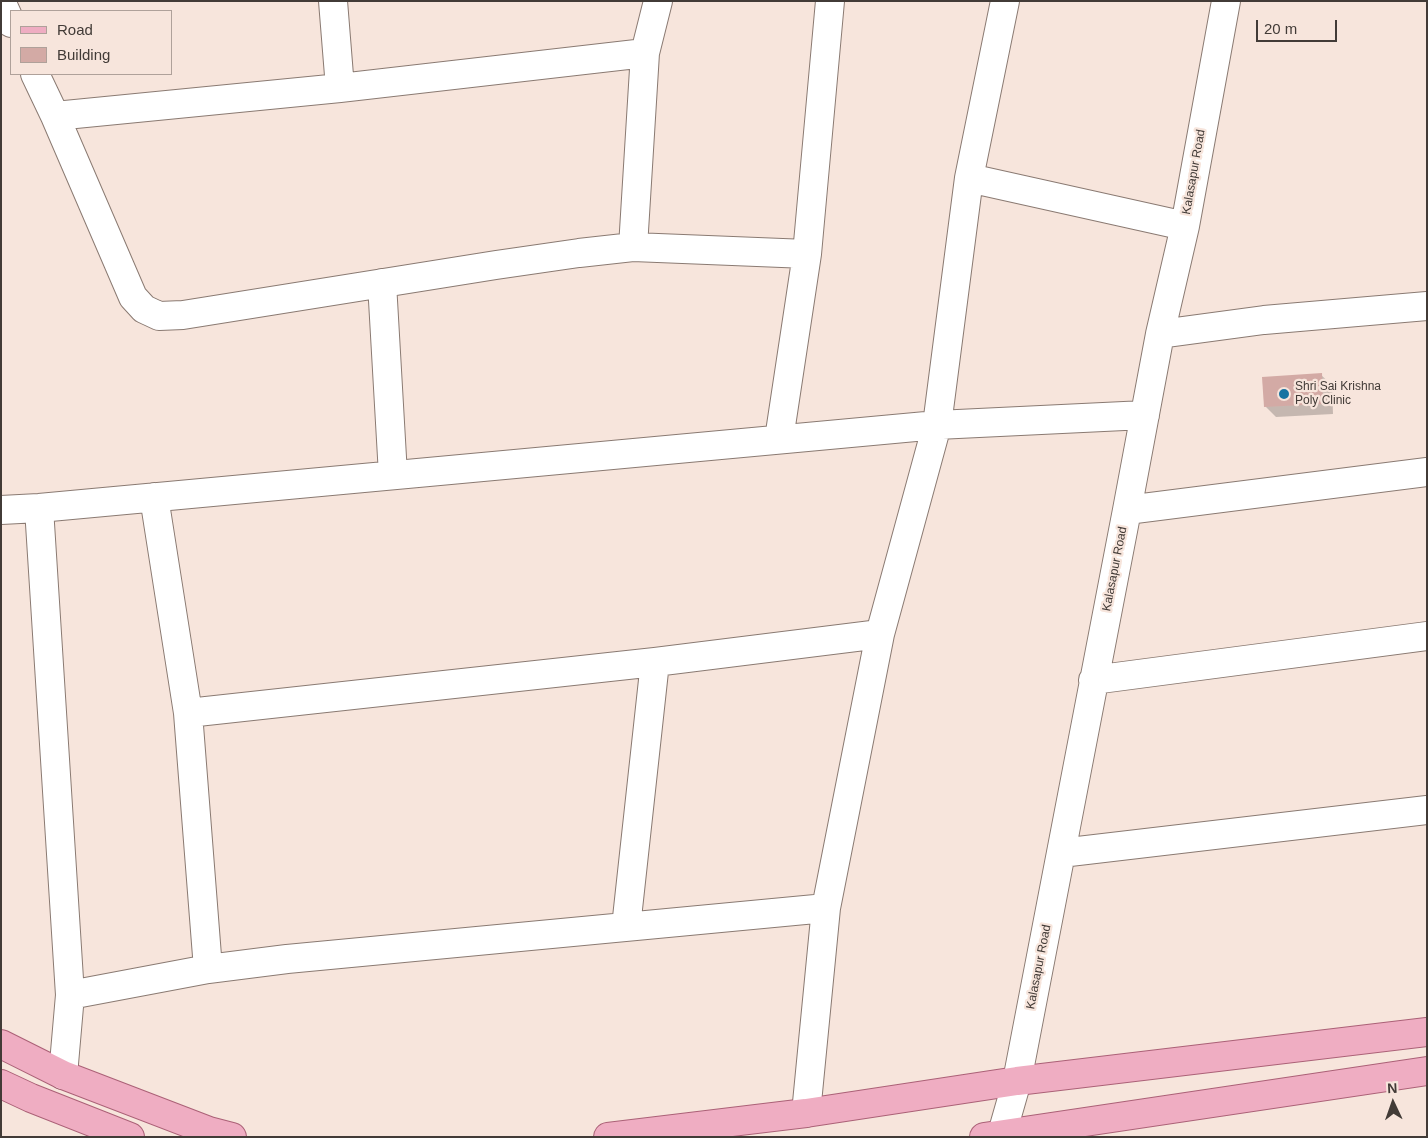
<!DOCTYPE html>
<html>
<head>
<meta charset="utf-8">
<style>
  body { margin:0 }
  #map { position:relative; width:1428px; height:1138px; overflow:hidden; background:#f7e5dc; font-family:Arial,sans-serif }
  canvas { display:block }
  .frame { position:absolute; inset:0; border:2px solid #423b37; pointer-events:none }
  .legend { position:absolute; left:10px; top:10px; width:162px; height:65px; box-sizing:border-box; background:#f7e5dc; border:1px solid #afa19a; margin:0; padding:6px 9px; list-style:none; font-size:15px; color:#423b37 }
  .legend li { display:flex; align-items:center; gap:10px; height:25px }
  .legend b { width:25px; border:1px solid #afa19a }
  .north { position:absolute; left:1368px; top:1078px; width:50px; height:50px; -webkit-text-stroke:4px #f7e5dc; paint-order:stroke; rotate:357deg; font-size:14px; font-weight:700; line-height:20px; text-align:center; color:#423b37 }
  .north::after { content:''; display:block; margin:auto; width:18px; height:22px; background:#423b37; clip-path:polygon(50% 0,100% 100%,50% 72%,0 100%) }
  .scale { position:absolute; left:1256px; top:20px; width:81px; height:22px; box-sizing:border-box; border:2px solid #423b37; border-top:0; padding-left:6px; font-size:15px; line-height:18px; white-space:nowrap; color:#423b37; -webkit-text-stroke:4px #f7e5dc; paint-order:stroke }
</style>
</head>
<body>
<div id="map">
<canvas width="1428" height="1138"></canvas>
<div class="frame"></div>
<ul class="legend">
<li><b style="height:6px;background:#efadc2"></b>Road</li>
<li><b style="height:14px;background:#d3aaa5"></b>Building</li>
</ul>
<div class="north">N</div>
<div class="scale">20 m</div>
</div>
<script>
const g = document.querySelector('canvas').getContext('2d');
g.lineJoin = 'round';
function fill(path, color) { g.fillStyle = color; g.fill(path, 'evenodd'); }
const toPath = rows => new Path2D(rows.map(r => 'M' + r).join(''));
function stroke(path, color, width, dash) { g.strokeStyle = color; g.lineWidth = width; g.lineCap = dash ? 'butt' : 'round'; g.setLineDash(dash || []); g.stroke(path); }
function write(font, color, halo, rows, align = 'center') {
  g.font = font + ' Arial,sans-serif'; g.lineWidth = 4.5; g.setLineDash([]); g.textBaseline = 'middle'; g.strokeStyle = halo; g.fillStyle = color; for (const [text, x, y, turn = 0] of rows) {
    g.save(); g.translate(x, y); g.rotate((+turn || 0) * Math.PI / 180); g.textAlign = isNaN(turn) ? turn : align; if (halo) g.strokeText(text, 0, 0); g.fillText(text, 0, 0); g.restore();
  }
}
fill(toPath([
  [1321,375,1332,385,1333,414,1276,417,1265,406]
]), '#0003');
fill(toPath([
  [1322,373,1323,404,1264,407,1262,377]
]), '#d3aaa5');
const minor = toPath([
  [1,1,11,23],
  [333,1,340,88],
  [35,74,55,116,340,88,645,53],
  [55,116,133,297,144,309,159,316,183,315,496,265,579,253,633,247,807,254],
  [969,178,1185,226],
  [633,247,645,53,658,1],
  [382,283,393,475],
  [1160,334,1264,320,1427,306],
  [779,439,807,254,830,1],
  [154,497,188,713,208,969],
  [39,508,70,995,63,1075],
  [1,510,39,508,937,425,1145,415],
  [1127,510,1427,472],
  [1093,680,1427,636],
  [188,713,655,662,880,634],
  [1061,853,1427,810],
  [626,927,655,662],
  [70,995,208,969,287,959,826,908],
  [806,1113,826,908,880,634,937,425,969,178,1005,1],
  [1001,1137,1017,1081,1127,510,1160,334,1185,226,1226,1]
]);
const major = toPath([
  [1,1044,63,1075,209,1131,232,1137],
  [1,1084,31,1098,130,1137],
  [608,1137,806,1113,1017,1081,1427,1032],
  [984,1137,1427,1071]
]);
stroke(minor, '#8a7a72', 30);
stroke(major, '#ab6177', 30);
stroke(minor, '#fff', 28);
stroke(major, '#efadc2', 28);
for (const [x, y, r, color] of [
  [1284,394,6,"#1874a2"]
]) { const dot = new Path2D(); dot.arc(x, y, r, 0, 2 * Math.PI); g.fillStyle = color; g.fill(dot); stroke(dot, '#f7e5dc', 2); }
write('12px', '#423b37', '#f7e5dc', [
  ["Kalasapur Road",1194,172,-80],
  ["Kalasapur Road",1115,569,-79],
  ["Kalasapur Road",1039,967,-79]
]);
write('12px', '#423b37', '#f7e5dc', [
  ["Shri Sai Krishna",1295,387],
  ["Poly Clinic",1295,401]
], 'left');
</script>
</body>
</html>
